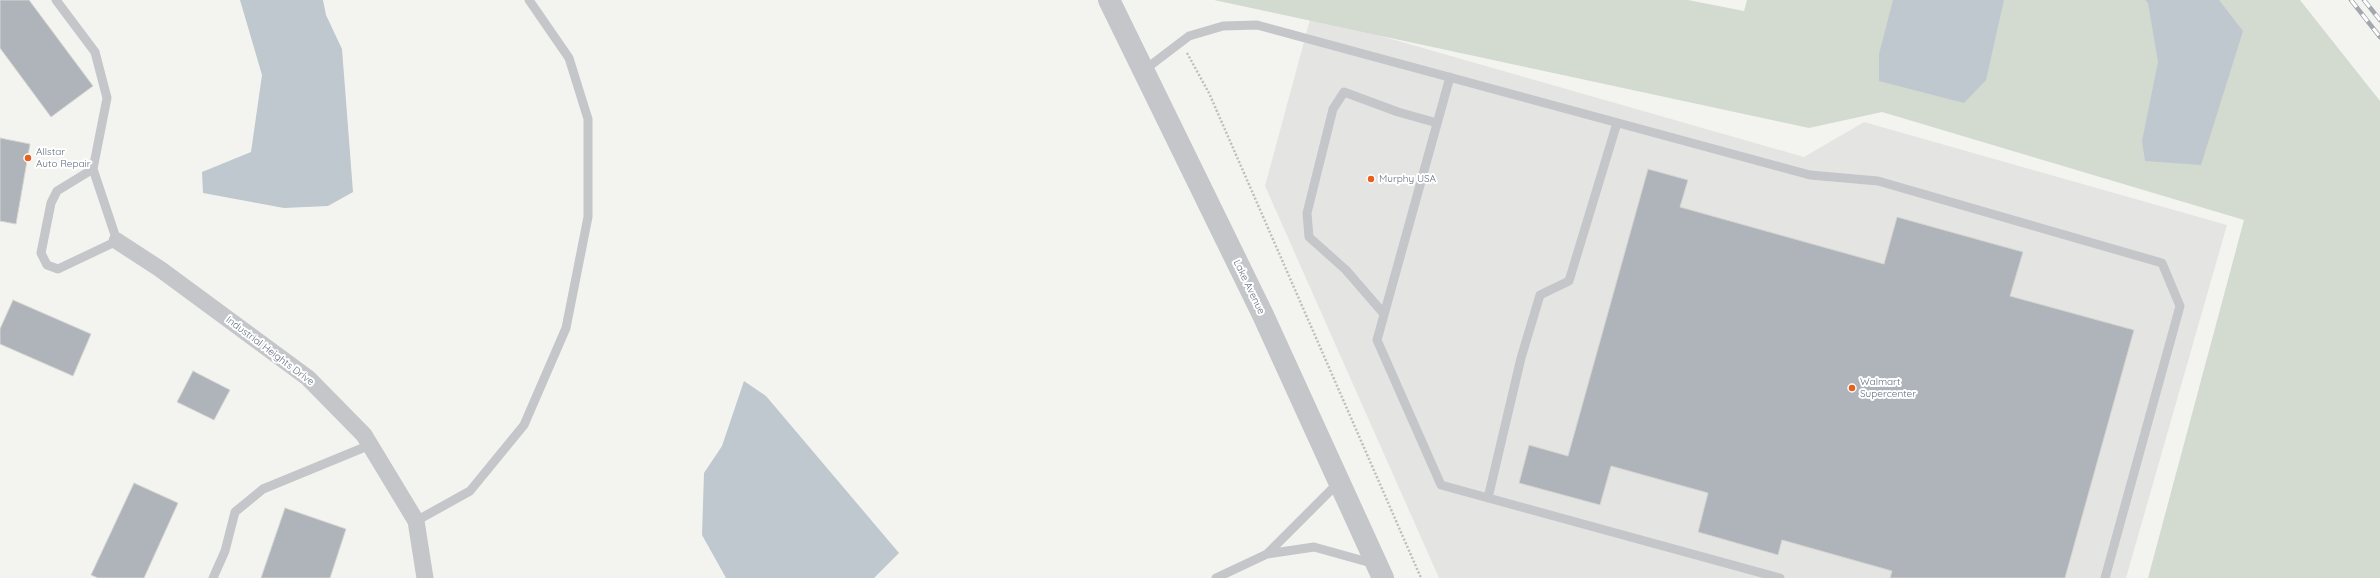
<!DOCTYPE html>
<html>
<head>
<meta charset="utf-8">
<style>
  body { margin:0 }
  canvas { display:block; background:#f3f4ef }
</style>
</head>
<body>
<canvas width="2380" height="578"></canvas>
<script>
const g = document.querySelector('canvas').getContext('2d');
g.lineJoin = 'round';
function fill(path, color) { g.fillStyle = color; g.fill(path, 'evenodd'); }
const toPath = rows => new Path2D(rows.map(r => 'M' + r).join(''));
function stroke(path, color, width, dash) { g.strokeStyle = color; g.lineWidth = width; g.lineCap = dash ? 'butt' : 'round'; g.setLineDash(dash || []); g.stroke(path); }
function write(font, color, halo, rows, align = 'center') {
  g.font = font + ' Quicksand,sans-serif'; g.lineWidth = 4; g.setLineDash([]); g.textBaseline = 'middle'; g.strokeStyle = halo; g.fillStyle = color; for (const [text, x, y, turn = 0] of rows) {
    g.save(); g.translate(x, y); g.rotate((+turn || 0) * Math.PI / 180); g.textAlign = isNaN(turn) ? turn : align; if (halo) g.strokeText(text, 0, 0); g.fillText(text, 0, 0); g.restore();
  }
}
fill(toPath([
  [1311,16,1804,157,1864,122,2227,225,2126,578,1439,578,1265,186]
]), '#e4e5e3');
fill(toPath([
  [1214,0,1688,0,1744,11,1747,0,2300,0,2380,101,2380,578,2148,578,2244,220,1882,112,1809,128]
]), '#d3dbd0');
fill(toPath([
  [240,0,323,0,326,15,342,49,353,192,328,206,284,208,203,193,202,172,251,152,262,75],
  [1893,0,2004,0,1986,80,1964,103,1879,81,1879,54],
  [2145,0,2219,0,2243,31,2201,165,2145,161,2142,141,2158,62,2148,3],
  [744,381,766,396,899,553,874,578,726,578,702,535,704,473,722,446]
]), '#bfc8ce');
const building = toPath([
  [0,0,29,0,93,86,51,117,0,48,0,0],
  [0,138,30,144,16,224,0,221,0,138],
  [1648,169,1688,180,1680,207,1884,264,1897,217,2023,252,2010,296,2134,330,2065,578,1890,578,1892,571,1782,540,1778,555,1698,532,1708,493,1611,466,1600,505,1519,483,1529,445,1568,456,1648,169],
  [13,300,91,334,73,376,0,344,0,329,13,300],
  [193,371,230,390,214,420,177,402,193,371],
  [134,483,178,503,144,578,98,578,91,575,134,483],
  [285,508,346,529,330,578,261,578,285,508]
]);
fill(building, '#aeb4b9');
stroke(building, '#d5d5d2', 1);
stroke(toPath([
  [1187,53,1209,93,1421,578]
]), '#bdbec0', 2.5, [2, 2]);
stroke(toPath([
  [56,0,95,52,107,98,93,169,117,241,58,269,47,265,41,253,51,203,57,191,93,169],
  [1143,71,1189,36,1223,26,1257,25,1810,175,1878,181,2162,263,2180,306,2105,578],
  [1450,77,1377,340,1441,485,1780,578],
  [1384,314,1346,270,1309,237,1307,213,1333,109,1344,92,1398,112,1437,123],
  [1488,498,1521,358,1540,295,1569,281,1617,123],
  [416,521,470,491,524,425,566,328,588,217,588,119,569,58,529,0],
  [1267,554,1339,482],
  [213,578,225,551,235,512,263,489,370,445],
  [1216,578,1267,554,1314,547,1375,564]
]), '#c4c6ca', 9);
stroke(toPath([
  [117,241,160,269,308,378,364,435,416,521,425,578]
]), '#c4c6ca', 17);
stroke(toPath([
  [1109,0,1263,315,1383,578]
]), '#c4c6ca', 22);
const rail = toPath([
  [2351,0,2380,37],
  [2364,0,2380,20]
]);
stroke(rail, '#a3a8ae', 4.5);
stroke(rail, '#fff', 3, [9]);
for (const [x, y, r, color] of [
  [28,158,4,"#e7601d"],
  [1371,179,4,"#e7601d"],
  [1852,388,4,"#e7601d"]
]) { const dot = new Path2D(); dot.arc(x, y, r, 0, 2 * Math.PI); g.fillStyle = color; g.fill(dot); stroke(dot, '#fff', 1.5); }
write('10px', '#627081', '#fff', [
  ["Allstar",36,152],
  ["Auto Repair",36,164],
  ["Murphy USA",1379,179],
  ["Walmart",1860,382],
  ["Supercenter",1860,394]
], 'left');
write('10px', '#627081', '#fff', [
  ["Lake Avenue",1249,287,64],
  ["Industrial Heights Drive",270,351,37]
]);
</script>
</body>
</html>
